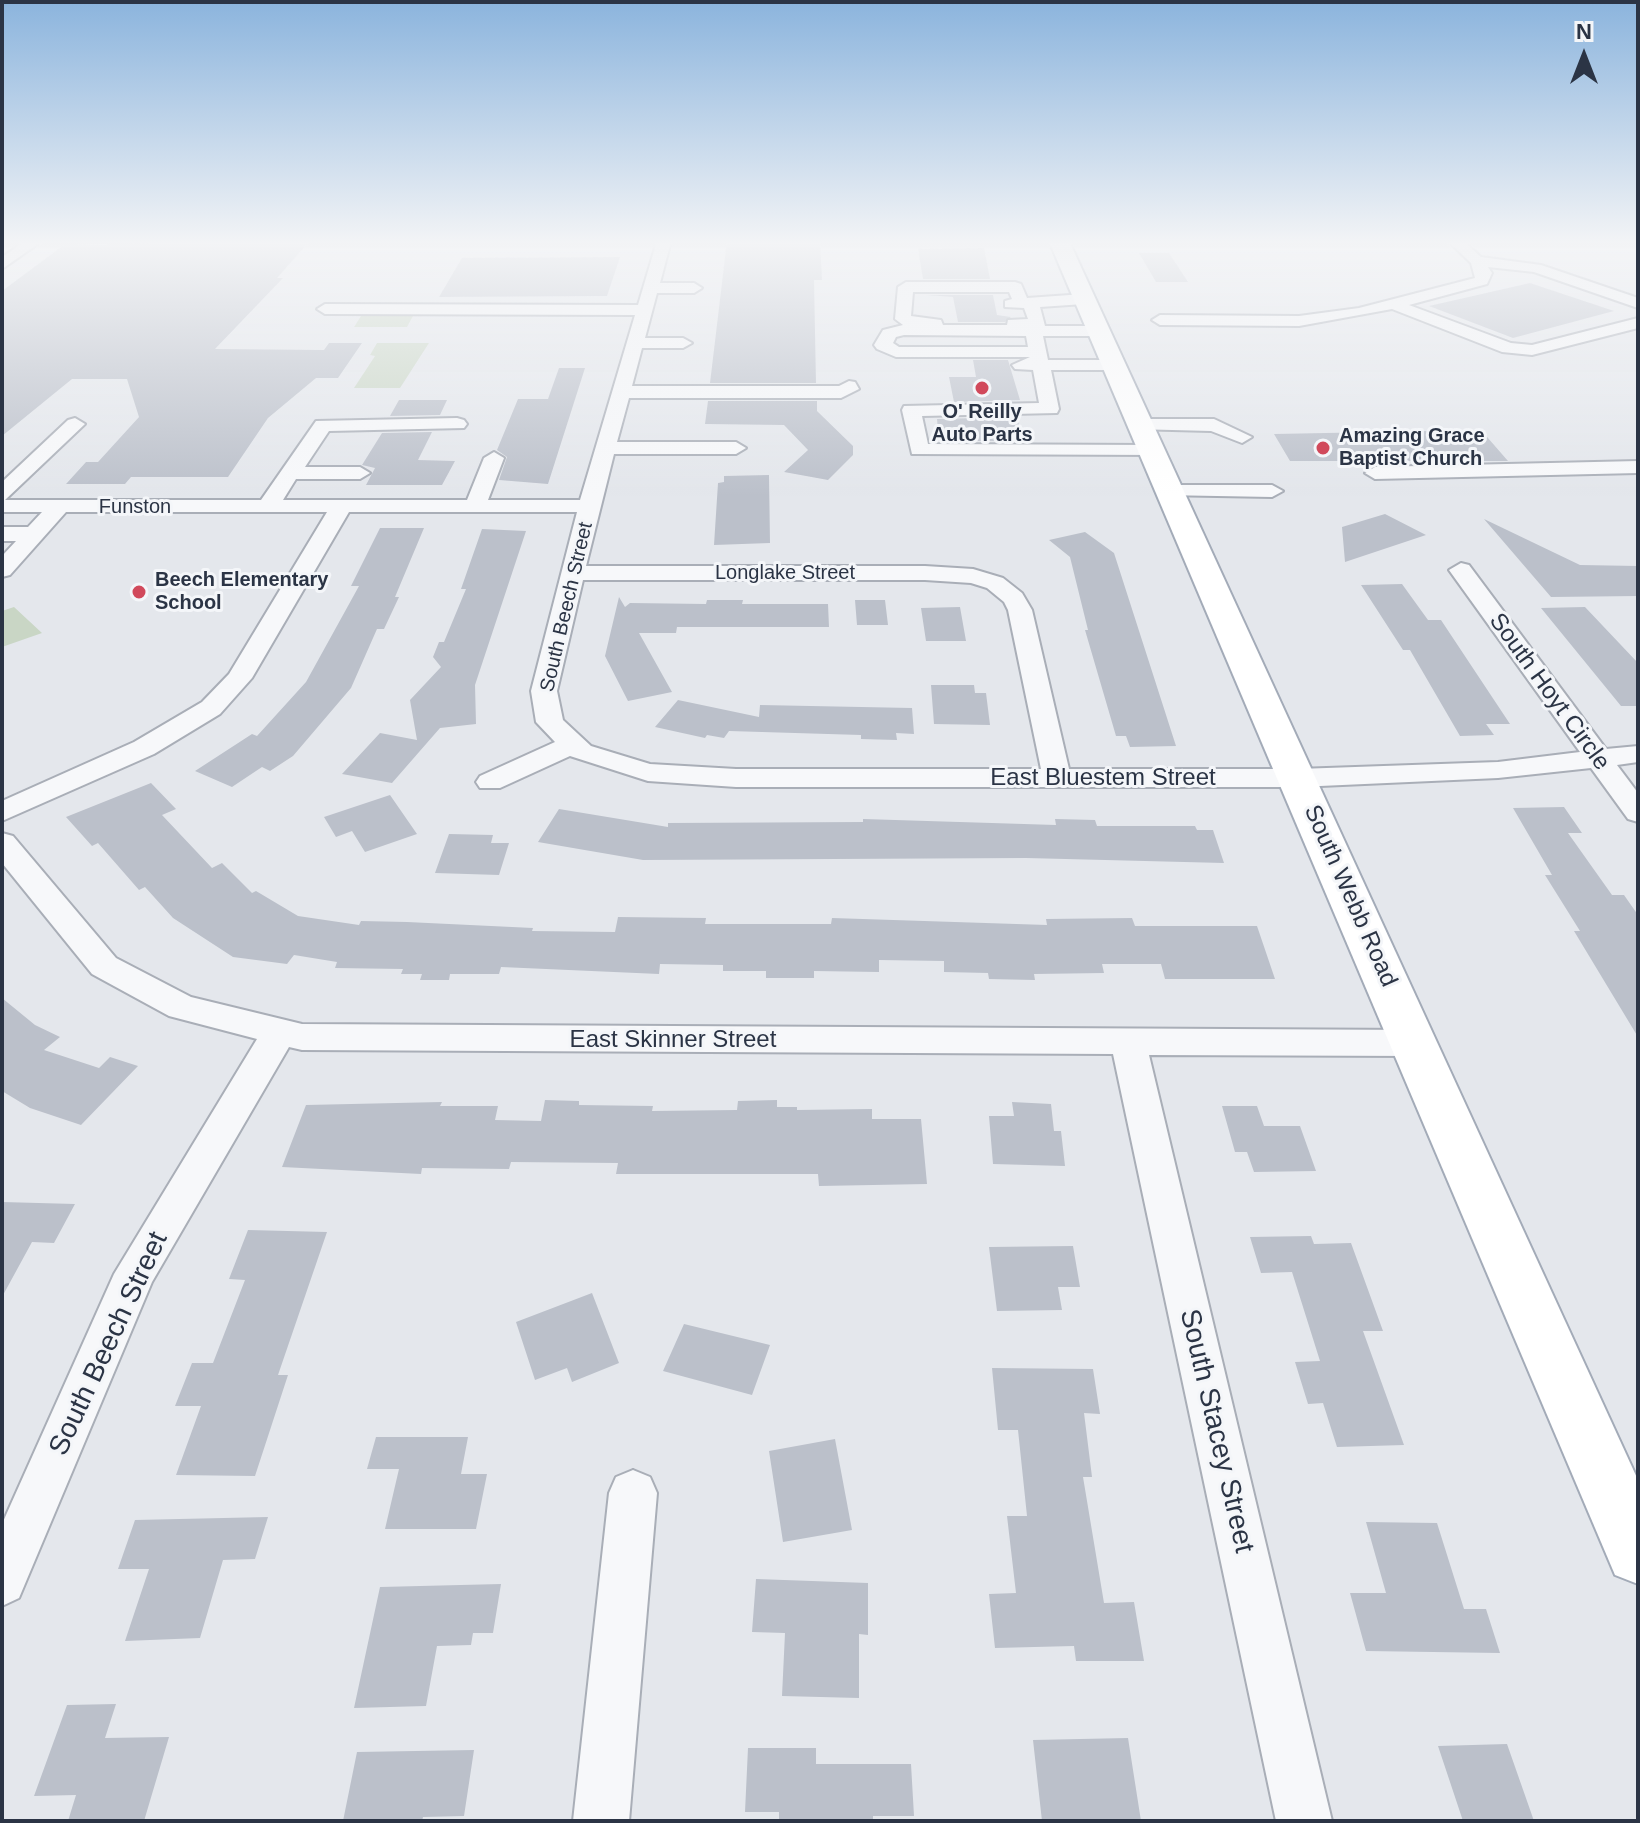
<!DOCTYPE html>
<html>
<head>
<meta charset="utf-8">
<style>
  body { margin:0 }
  #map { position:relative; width:1640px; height:1823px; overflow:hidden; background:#e4e7ec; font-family:Arial,sans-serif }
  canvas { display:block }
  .frame { position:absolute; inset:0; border:4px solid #2b3445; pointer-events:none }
  .north { position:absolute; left:1544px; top:16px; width:80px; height:80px; -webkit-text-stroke:6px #f4f6f9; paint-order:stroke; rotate:0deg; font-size:22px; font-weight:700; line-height:32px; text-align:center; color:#2b3445 }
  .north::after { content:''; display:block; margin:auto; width:28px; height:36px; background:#2b3445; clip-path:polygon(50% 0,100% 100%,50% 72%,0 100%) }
</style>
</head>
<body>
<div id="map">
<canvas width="1640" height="1823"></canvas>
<div class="frame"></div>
<div class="north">N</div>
</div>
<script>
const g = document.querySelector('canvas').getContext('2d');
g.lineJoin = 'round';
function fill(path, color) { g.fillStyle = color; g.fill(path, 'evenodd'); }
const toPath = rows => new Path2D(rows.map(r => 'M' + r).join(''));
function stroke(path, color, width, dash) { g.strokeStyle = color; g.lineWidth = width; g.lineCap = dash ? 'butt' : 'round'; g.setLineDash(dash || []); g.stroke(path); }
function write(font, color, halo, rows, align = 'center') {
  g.font = font + ' Arial,sans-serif'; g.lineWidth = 6; g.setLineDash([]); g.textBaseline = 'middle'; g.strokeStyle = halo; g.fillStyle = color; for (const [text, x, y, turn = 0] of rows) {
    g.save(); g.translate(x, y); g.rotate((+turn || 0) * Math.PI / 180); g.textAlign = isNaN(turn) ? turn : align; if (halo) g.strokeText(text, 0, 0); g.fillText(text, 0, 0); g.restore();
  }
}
fill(toPath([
  [361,316,413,316,407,327,354,327],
  [377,343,429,343,400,388,354,388,375,356,370,355],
  [14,607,42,633,2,647,2,611]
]), '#c9d6c5');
fill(toPath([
  [727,241,820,241,822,280,814,280,816,383,710,383],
  [195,243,308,243,277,278,283,278,215,349,324,350,329,343,362,343,338,378,316,378,268,418,228,477,131,477,125,484,66,484,86,462,98,462,139,417,127,379,72,379,2,436,2,291,64,245],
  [984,248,990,279,923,279,918,249],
  [1139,253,1169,253,1188,282,1156,282],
  [620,257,607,296,439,297,462,258],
  [1530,283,1614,311,1513,338,1429,306],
  [926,295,993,295,997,315,1011,317,1005,322,958,322,953,297],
  [973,360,1008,360,1020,400,954,402,949,377,976,377],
  [559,368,585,368,548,484,499,480,507,457,497,450,518,399,548,399],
  [399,400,447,400,440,415,390,416],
  [708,401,817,401,817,411,853,446,853,455,828,480,784,472,808,450,784,425,705,424],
  [1017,417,1023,441,939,441,937,419],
  [1481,430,1508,461,1290,461,1274,434],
  [432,432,418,460,455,461,442,485,366,485,375,468,362,465,382,433],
  [769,475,770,543,714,545,718,483,724,482,724,476],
  [1385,514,1426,535,1345,562,1342,527],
  [1484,519,1580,565,1638,566,1638,596,1551,597],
  [380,528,424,528,395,597,399,597,384,629,377,629,351,688,293,756,270,771,262,767,232,787,195,771,252,734,257,736,306,682,359,586,351,586],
  [482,529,526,531,475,685,476,724,440,728,392,783,342,774,380,733,417,740,410,700,441,667,433,657,439,642,444,642,466,589,461,589],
  [1085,532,1114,553,1176,746,1130,747,1126,736,1116,736,1085,630,1088,630,1070,557,1049,540],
  [1402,584,1428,620,1441,620,1510,724,1486,724,1494,735,1460,736,1410,650,1403,650,1361,585],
  [619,597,625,607,630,603,706,604,707,600,743,600,742,604,828,604,829,627,677,627,676,633,639,633,672,692,628,701,605,656],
  [855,600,885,600,888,625,857,625],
  [960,607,966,641,926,641,921,608],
  [1585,607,1638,663,1638,706,1621,706,1541,608],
  [931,685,974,685,975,693,986,693,990,725,934,724],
  [678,700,759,717,760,705,912,708,914,734,896,733,897,740,861,739,861,735,729,731,724,738,707,735,705,738,655,727],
  [151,783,176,809,162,815,212,868,222,863,252,893,256,891,298,916,359,925,361,921,407,922,533,928,532,931,615,932,618,917,706,918,705,924,831,924,832,918,1047,925,1046,919,1132,918,1135,926,1257,926,1275,979,1165,979,1161,964,1102,964,1104,973,1034,974,1035,980,989,979,988,973,944,972,944,961,879,960,879,972,814,971,814,978,766,978,766,971,723,971,723,965,660,964,659,974,501,967,499,974,450,974,449,980,420,980,422,974,401,974,403,969,335,968,337,962,294,955,287,964,233,957,173,918,145,887,139,890,98,843,92,846,66,817],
  [390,795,417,834,365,852,352,831,336,837,324,817],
  [1564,807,1582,833,1568,833,1612,895,1624,895,1638,915,1638,1037,1574,931,1580,931,1545,875,1552,875,1513,808],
  [559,809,668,827,668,823,863,822,863,819,1056,825,1055,819,1095,820,1097,826,1195,826,1197,830,1213,830,1224,863,1026,858,643,860,538,842],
  [449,834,493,835,491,843,509,843,499,875,435,873],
  [2,998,35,1025,60,1037,44,1050,99,1068,110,1057,138,1066,81,1125,30,1108,2,1091],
  [545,1100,579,1101,579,1105,653,1106,652,1111,737,1110,738,1101,777,1100,777,1107,797,1107,797,1110,872,1109,872,1119,921,1119,927,1184,819,1186,818,1174,616,1174,618,1163,511,1162,509,1169,422,1168,421,1174,282,1167,306,1105,442,1102,440,1106,498,1106,495,1120,541,1121],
  [1012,1102,1051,1104,1054,1131,1061,1131,1065,1166,993,1164,989,1116,1014,1116],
  [1222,1106,1257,1106,1264,1126,1300,1126,1316,1171,1254,1172,1247,1152,1235,1152],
  [2,1202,75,1204,54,1243,32,1242,2,1297],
  [248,1230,327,1232,278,1375,288,1375,255,1476,176,1475,201,1406,175,1406,192,1363,213,1363,245,1280,229,1279],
  [1311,1236,1314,1244,1351,1243,1383,1331,1363,1331,1404,1445,1337,1447,1323,1403,1308,1404,1295,1362,1320,1361,1292,1272,1261,1273,1250,1237],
  [1073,1246,1080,1287,1058,1287,1062,1310,997,1311,989,1247],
  [592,1293,619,1363,572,1382,567,1368,535,1380,516,1322],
  [684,1324,770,1345,752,1395,663,1371],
  [992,1368,1093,1369,1100,1414,1084,1413,1092,1477,1083,1477,1104,1603,1134,1602,1144,1661,1076,1661,1074,1646,995,1648,989,1594,1016,1593,1007,1516,1027,1516,1018,1430,998,1430],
  [376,1437,468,1437,461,1474,487,1474,476,1529,385,1529,399,1469,367,1469],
  [835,1439,852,1530,783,1542,769,1451],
  [268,1517,255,1559,223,1560,200,1638,125,1641,149,1569,118,1569,135,1520],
  [1366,1522,1437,1523,1464,1609,1486,1609,1500,1653,1366,1651,1350,1593,1386,1593],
  [756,1579,868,1583,868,1635,859,1634,859,1698,782,1696,785,1633,752,1632],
  [501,1584,493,1633,473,1633,471,1645,437,1646,426,1706,354,1708,380,1587],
  [116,1704,105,1738,169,1737,144,1821,68,1821,76,1795,34,1796,67,1705],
  [1128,1738,1141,1821,1042,1821,1033,1740],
  [1507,1744,1534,1821,1463,1821,1438,1746],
  [748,1748,816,1748,816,1764,911,1764,914,1816,873,1816,873,1821,779,1821,779,1812,745,1812],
  [474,1750,464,1816,423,1817,422,1821,343,1821,357,1752]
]), '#bbc0ca');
const minor = toPath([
  [26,241,42,241,2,269,2,257,26,241],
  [657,241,671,241,660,283,694,283,702,288,694,293,657,293,645,338,683,338,692,343,683,348,642,348,632,386,839,386,849,381,855,382,859,389,841,398,629,398,617,442,736,442,746,448,736,454,614,454,586,566,925,566,973,569,1003,578,1022,593,1032,610,1069,769,1298,769,1498,762,1580,752,1449,570,1461,563,1469,565,1606,749,1638,746,1638,762,1617,765,1638,793,1638,822,1628,819,1591,768,1498,778,1298,787,736,787,648,781,570,756,500,788,480,788,476,782,480,776,555,742,536,722,531,691,577,512,349,512,252,678,220,714,154,754,2,821,2,801,134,742,202,702,229,674,327,512,66,512,10,575,2,577,2,556,16,541,2,541,2,527,28,527,42,512,2,512,2,482,68,420,75,418,85,424,5,500,261,500,316,421,457,418,464,420,467,424,464,428,329,431,305,467,360,467,370,473,360,479,296,479,283,500,467,500,484,458,494,452,504,458,488,500,580,500,635,315,325,314,317,309,325,304,638,305,657,241],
  [583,580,925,580,971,583,987,588,1004,602,1008,610,1041,769,736,769,650,764,591,746,563,720,557,691,583,580],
  [1448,241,1463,241,1481,257,1541,265,1638,298,1638,308,1534,272,1488,267,1492,273,1487,284,1409,305,1511,343,1532,345,1638,318,1638,328,1532,355,1502,352,1392,309,1299,326,1160,325,1152,320,1160,315,1299,316,1359,308,1475,278,1471,263,1448,241],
  [1015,282,1021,284,1027,298,1084,294,1092,299,1084,304,1040,307,1045,326,1098,326,1106,331,1098,336,1043,336,1048,360,1114,360,1123,365,1114,370,1051,370,1059,409,1057,413,922,416,928,444,1152,445,1162,451,1159,455,912,454,902,410,904,406,1039,403,1033,370,1015,369,1012,365,1030,357,896,357,877,349,874,345,883,330,903,325,895,319,898,287,906,282,1015,282],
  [913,292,1009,292,1012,299,1005,301,1005,307,1024,308,1028,319,1008,320,1007,325,943,325,941,320,911,316,913,292],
  [904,335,1026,336,1028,347,899,347,893,343,896,337,904,335],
  [1140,419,1214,419,1252,437,1242,443,1211,431,1133,429,1130,425,1140,419],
  [1638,461,1638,473,1375,479,1365,473,1375,467,1638,461],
  [1169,485,1272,485,1283,491,1272,497,1162,495,1158,491,1162,487,1169,485],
  [2,833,13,836,116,958,191,997,302,1024,1416,1030,1429,1034,1434,1043,1429,1052,1416,1056,1149,1055,1332,1821,1276,1821,1113,1054,302,1050,289,1047,152,1282,19,1598,2,1606,2,1524,114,1274,257,1039,169,1016,92,974,2,863,2,833],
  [633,1470,650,1477,657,1493,629,1821,573,1821,609,1493,616,1477,633,1470]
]);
const major = toPath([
  [1049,241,1069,241,1638,1480,1638,1584,1615,1575,1049,241]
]);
stroke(minor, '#a9aeb7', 4);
stroke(major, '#a3abb8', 4);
fill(minor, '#f7f8fa');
fill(major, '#fff');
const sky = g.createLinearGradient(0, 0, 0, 496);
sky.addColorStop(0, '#8bb4dd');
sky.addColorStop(0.49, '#f3f4f6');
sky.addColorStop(1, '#f3f4f600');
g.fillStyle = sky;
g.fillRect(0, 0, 1640, 496);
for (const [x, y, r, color] of [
  [982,388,8,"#d1495b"],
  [1323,448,8,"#d1495b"],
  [139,592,8,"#d1495b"]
]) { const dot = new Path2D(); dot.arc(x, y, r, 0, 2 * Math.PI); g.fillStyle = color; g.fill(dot); stroke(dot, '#f4f6f9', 3); }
write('bold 20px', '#2b3445', '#f4f6f9', [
  ["O' Reilly",982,412,"center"],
  ["Auto Parts",982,435,"center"],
  ["Amazing Grace",1339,436],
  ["Baptist Church",1339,459],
  ["Beech Elementary",155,580],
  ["School",155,603]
], 'left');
write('20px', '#2b3445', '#f4f6f9', [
  ["Funston",135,507],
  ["Longlake Street",785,573],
  ["South Beech Street",567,607,-77]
]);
write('24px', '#2b3445', '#f4f6f9', [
  ["South Hoyt Circle",1549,692,54],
  ["East Bluestem Street",1103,778],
  ["South Webb Road",1350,896,66],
  ["East Skinner Street",673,1040]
]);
write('28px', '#2b3445', '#f4f6f9', [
  ["South Beech Street",109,1344,-65],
  ["South Stacey Street",1216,1431,77]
]);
</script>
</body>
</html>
